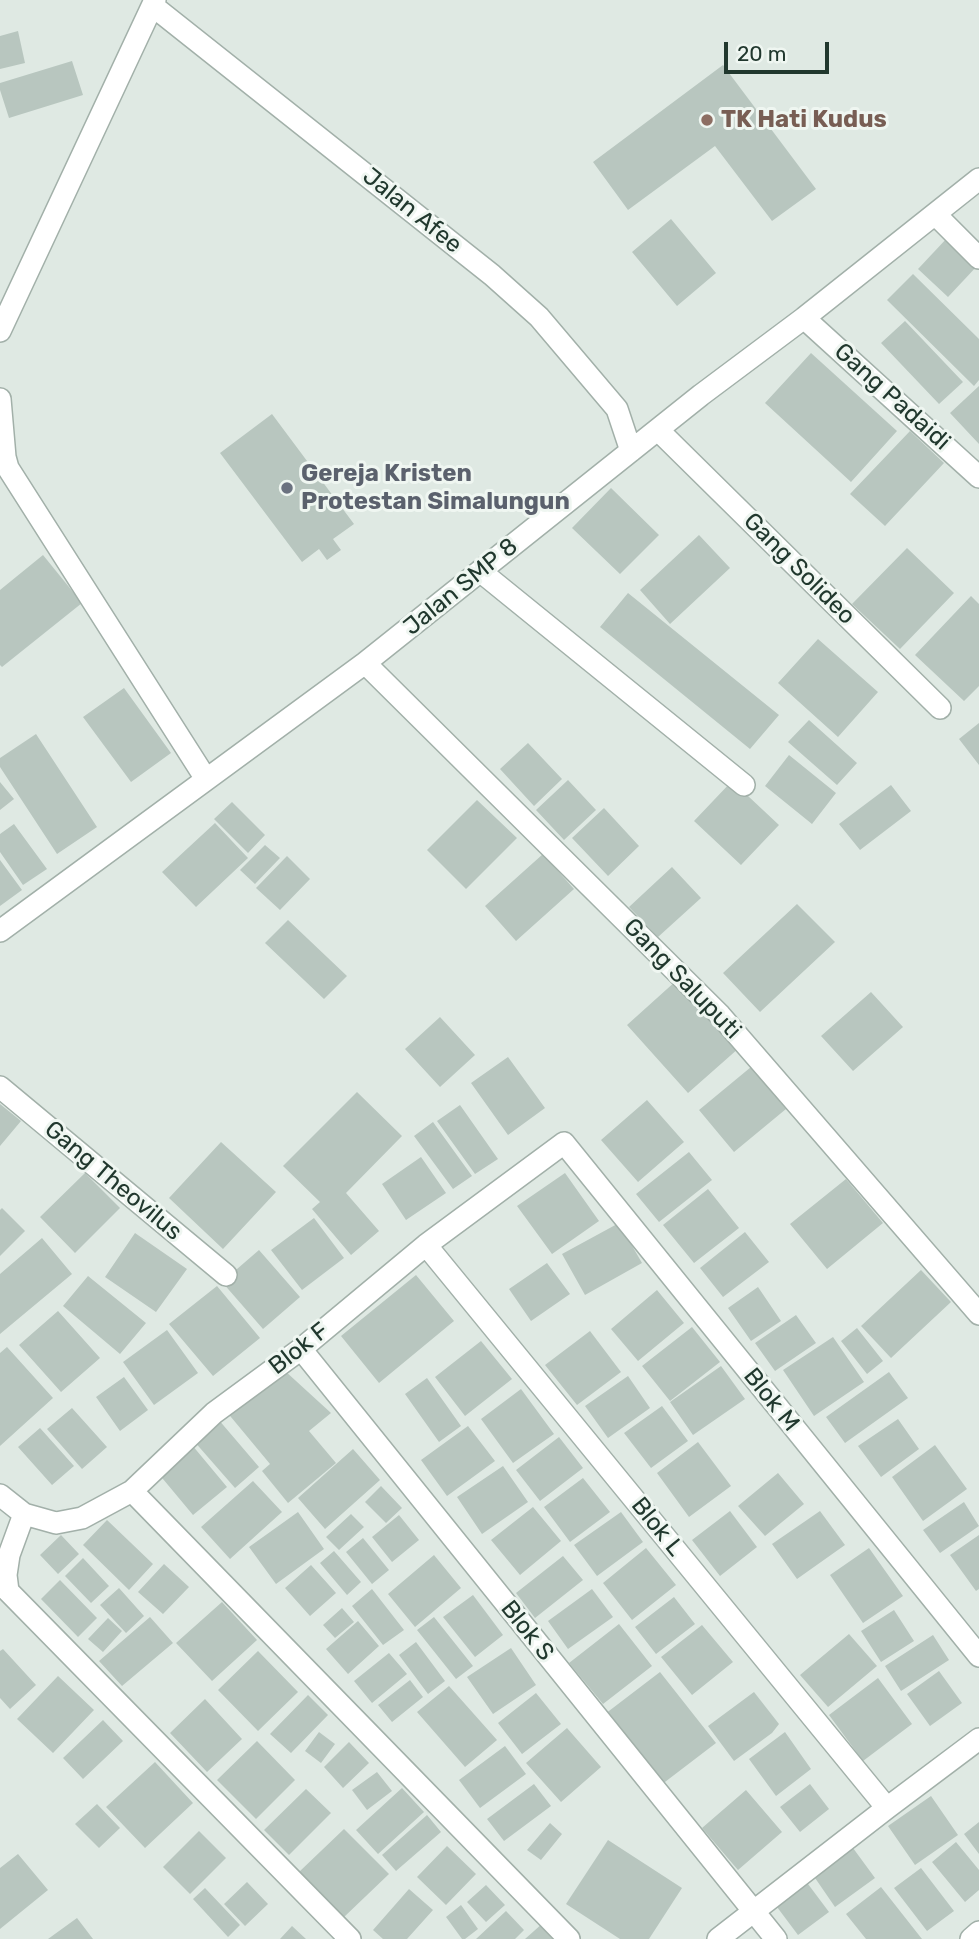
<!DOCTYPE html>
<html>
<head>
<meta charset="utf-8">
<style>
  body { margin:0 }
  #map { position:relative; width:979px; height:1939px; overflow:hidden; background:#dfe9e3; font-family:Rubik,sans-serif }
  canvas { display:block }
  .scale { position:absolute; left:724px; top:42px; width:105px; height:32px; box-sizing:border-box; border:4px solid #21382e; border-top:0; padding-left:9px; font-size:21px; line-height:24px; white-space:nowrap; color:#21382e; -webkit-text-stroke:5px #eff6f1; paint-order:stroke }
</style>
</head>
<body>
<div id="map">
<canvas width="979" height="1939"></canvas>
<div class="scale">20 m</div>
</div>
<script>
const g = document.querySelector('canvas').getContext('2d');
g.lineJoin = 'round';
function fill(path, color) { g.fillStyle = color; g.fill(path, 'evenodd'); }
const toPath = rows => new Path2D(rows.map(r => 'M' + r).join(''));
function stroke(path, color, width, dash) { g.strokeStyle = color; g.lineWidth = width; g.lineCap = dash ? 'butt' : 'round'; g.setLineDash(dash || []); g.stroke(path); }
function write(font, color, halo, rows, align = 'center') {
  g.font = font + ' Rubik,sans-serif'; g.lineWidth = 6; g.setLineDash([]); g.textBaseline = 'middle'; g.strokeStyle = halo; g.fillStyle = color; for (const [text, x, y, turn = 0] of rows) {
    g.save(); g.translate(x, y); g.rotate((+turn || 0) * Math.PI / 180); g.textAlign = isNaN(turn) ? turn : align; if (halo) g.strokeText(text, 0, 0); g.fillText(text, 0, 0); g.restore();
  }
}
fill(toPath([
  [18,31,25,63,0,69,0,36],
  [72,61,83,95,9,118,0,90,0,83],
  [723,65,816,189,772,221,715,146,628,210,593,162],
  [671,219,716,273,677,306,632,252],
  [948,237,978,265,948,297,918,269],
  [913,274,979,339,979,380,974,386,887,300],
  [905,321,963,382,939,404,881,343],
  [811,353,897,431,851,482,765,403],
  [979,386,979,444,950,413],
  [272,414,354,524,333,539,341,550,327,560,319,549,302,562,220,453],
  [910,431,944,463,885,526,850,494],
  [611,488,659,535,620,574,572,528],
  [699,535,730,568,670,624,640,590],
  [907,548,954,593,900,649,852,604],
  [43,555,82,603,2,667,0,665,0,590],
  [628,593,779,715,750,749,600,627],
  [971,596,979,604,979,686,964,701,915,655],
  [818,639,878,692,838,737,778,683],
  [124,688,171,753,131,782,83,717],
  [809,720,857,763,837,785,788,742],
  [979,723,979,765,959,739],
  [36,734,97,827,57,854,0,767,0,758],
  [528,743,562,779,534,806,500,769],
  [789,755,836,793,812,824,765,786],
  [568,780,596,810,564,840,536,810],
  [732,781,779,825,741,865,694,821],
  [0,782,14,799,0,810],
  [891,785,911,811,860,850,839,824],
  [477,800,517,838,466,889,427,850],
  [232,802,265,835,248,853,214,819],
  [604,808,639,846,608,876,572,838],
  [215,823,248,858,196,907,162,872],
  [14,824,47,869,23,885,0,852,0,834],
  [265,845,280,858,255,884,240,870],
  [543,854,574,889,516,941,485,906],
  [287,856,310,879,280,910,256,888],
  [0,860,22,890,0,906],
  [672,867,701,898,658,937,629,907],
  [797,904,835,942,760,1012,723,973],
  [288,920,347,976,324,999,265,943],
  [677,980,739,1048,688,1093,627,1025],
  [871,992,903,1027,853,1071,821,1036],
  [440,1017,475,1055,440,1087,405,1049],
  [508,1057,545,1108,508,1135,471,1083],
  [751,1067,786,1109,734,1152,699,1110],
  [357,1092,402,1136,346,1193,379,1231,351,1255,312,1209,320,1202,283,1166],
  [647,1100,684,1142,638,1182,601,1140],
  [0,1104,21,1121,0,1146],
  [460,1105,498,1159,475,1174,437,1121],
  [433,1122,472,1176,453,1189,414,1136],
  [221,1142,276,1192,223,1249,169,1198],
  [689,1152,712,1180,659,1222,636,1194],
  [421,1157,446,1193,406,1220,382,1184],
  [85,1173,120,1208,75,1253,40,1217],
  [565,1173,599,1221,552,1254,517,1206],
  [846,1179,883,1223,827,1269,790,1224],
  [708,1189,739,1228,694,1263,663,1225],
  [2,1208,25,1231,0,1256,0,1210],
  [314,1218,344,1258,302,1290,271,1250],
  [619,1223,642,1263,585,1295,562,1254],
  [745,1232,769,1262,723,1297,700,1268],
  [135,1233,187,1269,156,1312,105,1277],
  [42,1238,72,1274,0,1334,0,1274],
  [259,1250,300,1297,263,1329,222,1282],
  [547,1263,570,1294,531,1321,509,1289],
  [921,1270,951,1302,891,1358,861,1326],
  [416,1275,454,1321,379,1383,341,1336],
  [88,1276,146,1323,120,1354,63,1306],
  [217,1286,260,1338,213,1376,169,1324],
  [758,1287,781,1321,751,1341,728,1308],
  [657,1290,684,1323,638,1361,611,1329],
  [58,1311,100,1358,61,1392,19,1345],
  [796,1315,816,1343,775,1371,755,1343],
  [692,1327,720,1362,670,1401,642,1366],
  [857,1328,883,1361,867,1374,841,1341],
  [167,1330,198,1373,154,1405,123,1362],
  [590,1331,621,1372,577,1405,545,1365],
  [833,1337,864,1382,814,1416,783,1370],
  [481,1341,512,1379,465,1416,435,1377],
  [7,1347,53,1398,0,1446,0,1353],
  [721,1366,745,1399,693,1435,670,1402],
  [284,1370,331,1413,309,1431,336,1463,288,1503,262,1471,270,1464,226,1411],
  [889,1372,908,1398,845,1443,826,1417],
  [628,1376,650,1408,608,1438,585,1406],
  [124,1377,148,1410,120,1431,96,1397],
  [427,1378,461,1426,439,1442,405,1394],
  [521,1389,554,1434,513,1463,481,1419],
  [662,1406,688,1441,651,1468,624,1433],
  [72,1408,107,1447,82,1469,47,1429],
  [218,1419,259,1467,235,1488,193,1440],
  [898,1419,919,1449,881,1477,858,1446],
  [468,1426,495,1461,447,1496,421,1460],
  [40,1428,74,1466,52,1485,18,1447],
  [559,1437,583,1468,540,1501,516,1470],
  [698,1442,731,1486,689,1517,657,1473],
  [192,1445,227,1487,193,1515,158,1473],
  [935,1445,967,1489,923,1521,892,1477],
  [353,1449,380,1480,325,1529,298,1498],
  [503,1466,528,1502,482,1534,457,1497],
  [778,1473,804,1504,765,1536,738,1506],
  [583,1478,610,1512,570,1542,544,1507],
  [253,1481,282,1512,230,1559,201,1527],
  [381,1486,402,1508,386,1523,365,1502],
  [964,1502,979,1526,940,1553,923,1530],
  [533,1507,561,1541,520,1575,491,1540],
  [730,1511,757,1547,720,1576,692,1540],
  [820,1511,845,1545,797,1579,772,1544],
  [298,1512,324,1549,276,1584,249,1547],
  [621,1512,643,1542,597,1576,574,1545],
  [351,1514,364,1527,339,1550,326,1537],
  [399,1515,419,1540,392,1562,372,1537],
  [107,1520,153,1564,129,1590,83,1545],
  [61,1535,79,1554,58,1574,40,1555],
  [979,1535,979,1589,976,1591,950,1555],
  [363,1538,389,1570,372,1584,346,1552],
  [646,1548,676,1585,632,1620,603,1583],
  [869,1548,903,1596,863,1623,830,1575],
  [334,1551,361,1582,347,1595,320,1563],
  [434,1555,461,1588,415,1627,388,1594],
  [563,1556,583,1580,535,1618,516,1593],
  [83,1558,109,1586,91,1603,65,1576],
  [164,1564,189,1587,163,1614,138,1592],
  [311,1565,336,1593,310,1616,285,1588],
  [60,1580,97,1618,78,1637,41,1599],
  [119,1588,144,1616,126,1633,100,1605],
  [372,1589,404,1630,383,1645,352,1606],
  [592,1589,613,1617,568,1649,548,1621],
  [473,1595,503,1635,475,1657,443,1617],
  [674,1597,695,1624,656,1654,635,1627],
  [222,1602,257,1640,212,1681,176,1643],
  [342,1608,354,1622,335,1638,323,1625],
  [894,1610,914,1641,881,1662,861,1631],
  [150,1617,173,1643,122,1686,99,1661],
  [434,1617,473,1666,456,1679,417,1630],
  [108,1618,122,1631,103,1652,88,1639],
  [358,1621,379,1646,348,1674,326,1649],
  [619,1624,652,1666,603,1704,569,1663],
  [702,1625,733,1662,692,1695,661,1657],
  [849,1634,877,1666,828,1707,800,1675],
  [933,1635,949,1660,901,1691,885,1666],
  [416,1642,445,1681,428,1694,399,1655],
  [511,1648,536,1685,493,1714,467,1677],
  [3,1649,36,1685,10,1709,0,1698,0,1651],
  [258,1651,298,1692,258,1731,218,1690],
  [389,1653,407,1674,372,1703,354,1681],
  [939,1671,962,1703,930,1726,907,1694],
  [660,1672,716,1743,661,1785,605,1714],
  [58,1676,94,1710,53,1753,17,1719],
  [878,1678,912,1724,863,1761,829,1715],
  [410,1680,423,1697,392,1722,378,1705],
  [449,1686,497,1740,465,1767,417,1712],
  [754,1692,779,1724,772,1733,734,1761,708,1726],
  [536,1693,561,1724,522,1754,498,1723],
  [308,1695,328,1715,291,1753,270,1734],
  [205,1699,242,1739,207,1772,170,1733],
  [103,1720,123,1741,83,1779,63,1758],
  [567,1728,601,1767,561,1802,526,1763],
  [319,1732,335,1744,321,1763,305,1751],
  [785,1732,811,1769,776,1796,749,1759],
  [257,1741,295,1780,256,1819,217,1780],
  [349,1742,369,1763,343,1788,324,1767],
  [505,1746,526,1774,480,1808,459,1780],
  [155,1762,193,1803,145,1848,106,1807],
  [377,1772,392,1791,367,1810,352,1790],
  [534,1784,551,1806,504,1841,487,1819],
  [810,1784,829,1809,800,1832,780,1807],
  [402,1788,424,1812,378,1854,356,1830],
  [306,1789,331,1813,289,1855,264,1830],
  [746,1790,782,1832,738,1870,702,1828],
  [931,1796,958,1835,915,1865,888,1826],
  [97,1804,120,1828,99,1848,75,1824],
  [427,1815,441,1832,396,1871,382,1855],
  [979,1822,979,1854,964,1834],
  [550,1823,562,1834,541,1860,527,1850],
  [344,1829,389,1874,343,1918,299,1872],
  [199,1831,226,1858,190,1894,163,1867],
  [608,1840,682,1888,649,1939,620,1939,566,1904],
  [956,1842,979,1870,979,1890,965,1902,932,1862],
  [447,1846,476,1874,446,1905,417,1877],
  [853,1848,875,1878,835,1907,813,1875],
  [18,1854,48,1890,0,1929,0,1868],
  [921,1868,954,1911,927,1931,894,1888],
  [805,1880,829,1912,798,1935,774,1903],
  [247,1882,268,1904,245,1926,224,1904],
  [486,1885,505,1905,486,1922,467,1902],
  [881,1887,922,1939,866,1939,846,1914],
  [205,1888,240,1925,228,1937,193,1899],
  [409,1889,433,1910,407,1939,383,1939,373,1930],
  [461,1905,478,1929,465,1939,462,1939,446,1917],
  [506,1911,524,1930,515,1939,476,1939],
  [77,1918,93,1939,48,1939],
  [543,1923,557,1939,525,1939],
  [292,1926,306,1939,280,1939]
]), '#b8c6bf');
const minor = toPath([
  [153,6,492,275,539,317,617,409,631,451],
  [935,214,979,258],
  [804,318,979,477],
  [0,331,155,0],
  [0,399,5,457,8,468,206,779],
  [658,430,940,708],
  [480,571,744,785],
  [365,663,720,1015,979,1314],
  [0,931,365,663,701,395,804,318,979,179],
  [0,1087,226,1275],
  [426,1245,887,1808],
  [301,1349,776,1939],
  [132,1491,569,1939],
  [0,1495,24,1514,9,1555,6,1575,8,1591,350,1939],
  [24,1514,56,1523,82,1518,132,1491,214,1413,301,1349,426,1245,564,1143,979,1656],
  [718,1939,887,1808,979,1739],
  [971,1939,979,1932]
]);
stroke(minor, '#a2b0a9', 24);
stroke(minor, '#fff', 21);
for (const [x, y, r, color] of [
  [707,120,7,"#8d6e63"],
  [287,488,7,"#6b7280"]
]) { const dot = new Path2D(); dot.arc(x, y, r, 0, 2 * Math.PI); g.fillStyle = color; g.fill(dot); stroke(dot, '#eff6f1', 2.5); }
write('bold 24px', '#785e54', '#eff6f1', [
  ["TK Hati Kudus",721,120]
], 'left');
write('24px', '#21382e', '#eff6f1', [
  ["Jalan Afee",412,211,39],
  ["Gang Padaidi",892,397,42],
  ["Gang Solideo",799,569,45],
  ["Jalan SMP 8",461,587,-39],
  ["Gang Saluputi",682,979,46],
  ["Gang Theovilus",113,1181,40],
  ["Blok F",299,1349,-38],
  ["Blok M",771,1400,51],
  ["Blok L",657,1527,51],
  ["Blok S",527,1631,51]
]);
write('bold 24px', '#5b616d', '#eff6f1', [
  ["Gereja Kristen",301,474],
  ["Protestan Simalungun",301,502]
], 'left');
</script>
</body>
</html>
